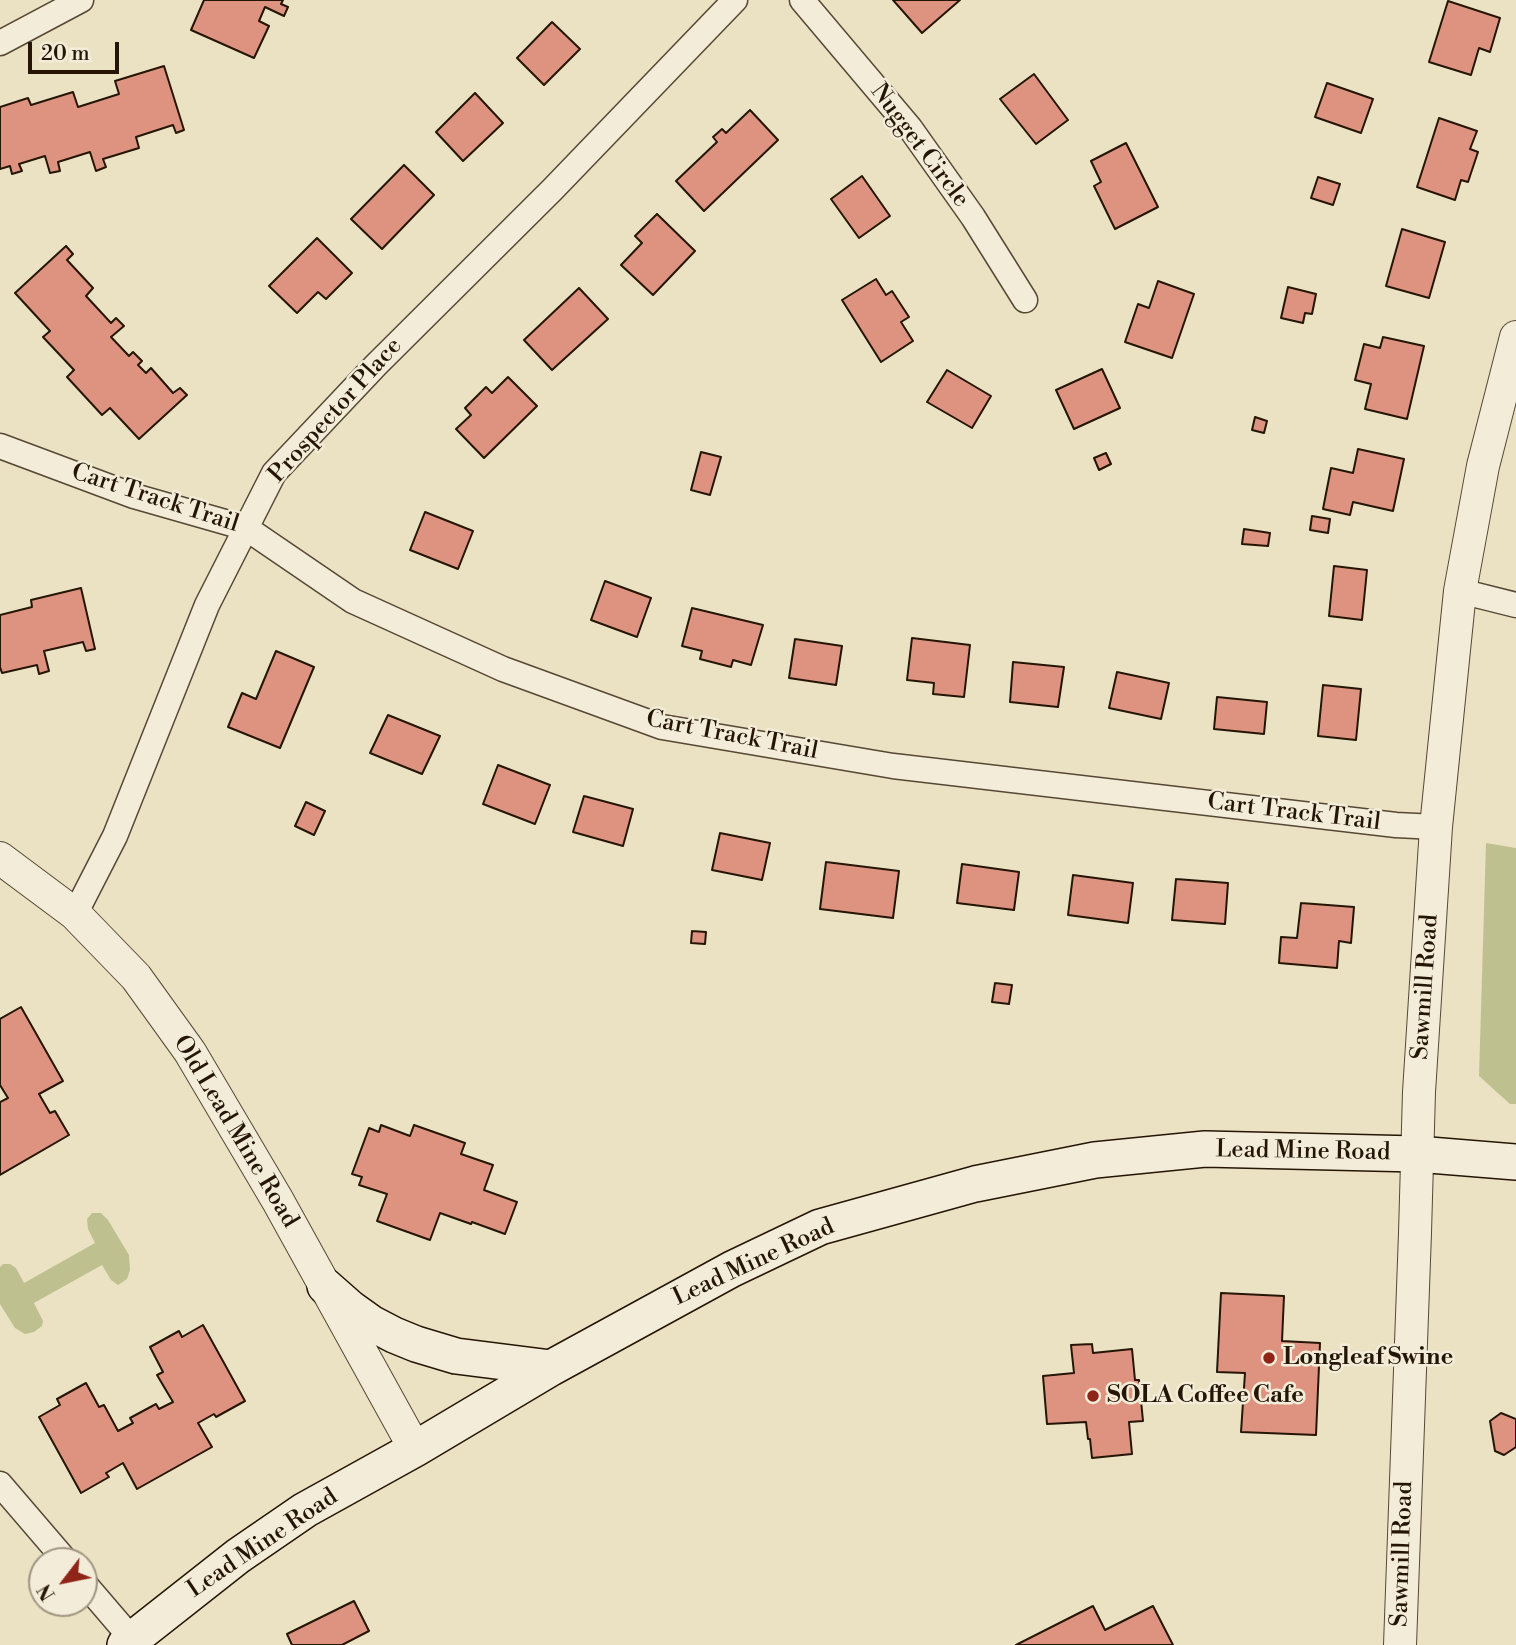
<!DOCTYPE html>
<html>
<head>
<meta charset="utf-8">
<style>
  body { margin:0 }
  #map { position:relative; width:1516px; height:1645px; overflow:hidden; background:#ebe2c3; font-family:"Libre Bodoni",serif }
  canvas { display:block }
  .north { position:absolute; left:28px; top:1547px; width:70px; height:70px; box-sizing:border-box; background:#f2ecd8; border:2px solid #a09683; border-radius:50%; rotate:238deg; font-size:19px; font-weight:700; line-height:28px; text-align:center; color:#251504 }
  .north::after { content:''; display:block; margin:auto; width:24px; height:32px; background:#8f2418; clip-path:polygon(50% 0,100% 100%,50% 72%,0 100%) }
  .scale { position:absolute; left:28px; top:42px; width:91px; height:32px; box-sizing:border-box; border:4px solid #251504; border-top:0; padding-left:9px; font-size:21px; line-height:24px; white-space:nowrap; color:#251504; -webkit-text-stroke:5px #f2ecd8; paint-order:stroke }
</style>
</head>
<body>
<div id="map">
<canvas width="1516" height="1645"></canvas>
<div class="north">N</div>
<div class="scale">20 m</div>
</div>
<script>
const g = document.querySelector('canvas').getContext('2d');
g.lineJoin = 'round';
function fill(path, color) { g.fillStyle = color; g.fill(path, 'evenodd'); }
const toPath = rows => new Path2D(rows.map(r => 'M' + r).join(''));
function stroke(path, color, width, dash) { g.strokeStyle = color; g.lineWidth = width; g.lineCap = dash ? 'butt' : 'round'; g.setLineDash(dash || []); g.stroke(path); }
function write(font, color, halo, rows, align = 'center') {
  g.font = font + ' "Libre Bodoni",serif'; g.lineWidth = 5; g.setLineDash([]); g.textBaseline = 'middle'; g.strokeStyle = halo; g.fillStyle = color; for (const [text, x, y, turn = 0] of rows) {
    g.save(); g.translate(x, y); g.rotate((+turn || 0) * Math.PI / 180); g.textAlign = isNaN(turn) ? turn : align; if (halo) g.strokeText(text, 0, 0); g.fillText(text, 0, 0); g.restore();
  }
}
fill(toPath([
  [1486,843,1516,848,1516,1104,1510,1104,1479,1076],
  [92,1213,101,1213,108,1220,129,1255,130,1270,127,1279,118,1285,111,1280,102,1265,34,1303,43,1321,42,1326,34,1332,25,1334,15,1328,0,1304,0,1267,3,1264,10,1264,16,1268,24,1283,95,1243,88,1229,87,1219]
]), '#bec18f');
const building = toPath([
  [204,0,283,0,281,4,288,7,284,16,265,7,259,21,269,26,254,58,191,30,204,0],
  [893,0,960,0,922,33,893,0],
  [1448,1,1500,18,1490,52,1479,48,1471,75,1429,62,1448,1],
  [552,22,580,49,544,85,517,58,552,22],
  [164,66,184,130,176,133,173,125,136,137,139,148,103,159,106,167,96,171,90,152,58,162,60,171,50,173,45,156,19,164,22,171,12,174,10,166,0,169,0,107,28,98,31,105,73,92,78,107,119,94,115,81,164,66],
  [1034,74,1068,120,1036,144,1000,99,1034,74],
  [1327,83,1373,99,1361,133,1315,117,1327,83],
  [475,93,503,123,463,161,436,132,475,93],
  [750,110,778,140,704,211,676,181,717,142,713,137,722,129,726,133,750,110],
  [1439,118,1477,131,1470,149,1478,152,1468,182,1461,180,1455,200,1417,187,1439,118],
  [1126,143,1158,207,1115,229,1094,186,1101,182,1091,161,1126,143],
  [404,165,434,195,382,249,351,219,404,165],
  [862,176,890,216,859,238,831,199,862,176],
  [1318,177,1340,184,1333,205,1311,198,1318,177],
  [657,214,695,251,653,295,621,265,642,243,635,236,657,214],
  [1402,229,1445,242,1429,298,1386,286,1402,229],
  [317,238,352,273,326,299,318,292,297,313,269,286,317,238],
  [66,246,73,254,67,260,93,288,86,296,111,323,116,318,124,326,111,337,129,356,133,352,142,361,138,365,146,373,151,368,173,393,180,388,187,395,139,439,110,408,102,415,67,377,74,370,43,337,50,331,15,293,66,246],
  [876,279,886,295,892,291,909,317,901,322,913,341,881,362,842,300,876,279],
  [1158,281,1194,294,1172,358,1125,342,1138,304,1149,308,1158,281],
  [1288,287,1316,294,1312,314,1305,313,1303,323,1281,318,1288,287],
  [579,288,608,319,552,370,524,340,579,288],
  [1383,337,1424,346,1407,419,1365,409,1371,384,1355,380,1364,344,1380,348,1383,337],
  [1102,369,1120,408,1074,429,1056,390,1102,369],
  [947,370,991,396,972,428,927,402,947,370],
  [508,377,537,406,484,458,456,429,471,415,465,408,486,387,492,393,508,377],
  [1255,417,1267,421,1264,433,1252,430,1255,417],
  [1358,449,1404,459,1393,511,1353,502,1350,515,1323,509,1331,468,1353,473,1358,449],
  [701,452,721,457,710,495,691,490,701,452],
  [1106,453,1111,464,1099,470,1094,458,1106,453],
  [425,512,473,531,458,569,410,550,425,512],
  [1312,516,1330,519,1328,533,1310,530,1312,516],
  [1244,529,1270,533,1268,546,1242,544,1244,529],
  [1334,566,1367,570,1362,620,1329,616,1334,566],
  [605,581,651,598,637,637,591,620,605,581],
  [81,588,95,649,86,651,83,642,44,651,49,671,39,674,37,665,2,673,0,667,0,615,32,607,31,600,81,588],
  [692,608,763,625,751,665,733,660,731,667,700,659,702,651,682,646,692,608],
  [912,638,970,645,964,697,933,694,934,683,907,680,912,638],
  [795,639,842,646,836,685,789,678,795,639],
  [276,651,314,667,280,748,228,727,242,693,256,699,276,651],
  [1013,662,1064,667,1058,707,1010,702,1013,662],
  [1117,672,1169,683,1161,719,1109,708,1117,672],
  [1323,685,1361,689,1356,740,1318,736,1323,685],
  [1217,697,1267,702,1264,734,1214,729,1217,697],
  [388,715,440,736,422,774,370,753,388,715],
  [498,765,550,785,535,824,483,804,498,765],
  [584,796,633,809,623,846,573,832,584,796],
  [306,802,325,811,314,835,295,826,306,802],
  [720,833,770,843,762,880,712,870,720,833],
  [826,862,899,871,893,918,820,909,826,862],
  [962,864,1019,872,1014,910,957,903,962,864],
  [1073,875,1133,883,1128,923,1068,915,1073,875],
  [1176,879,1228,883,1225,924,1172,920,1176,879],
  [1301,903,1354,907,1351,943,1339,941,1337,968,1279,963,1281,937,1297,938,1301,903],
  [692,931,706,932,705,944,691,943,692,931],
  [995,983,1012,985,1009,1004,992,1002,995,983],
  [21,1007,63,1081,39,1094,50,1113,55,1111,69,1135,0,1175,0,1102,8,1098,0,1085,0,1019,21,1007],
  [381,1125,410,1136,414,1125,465,1143,461,1154,493,1165,484,1190,517,1202,505,1234,472,1222,471,1224,440,1213,430,1240,377,1221,387,1194,359,1185,362,1177,352,1174,369,1128,379,1132,381,1125],
  [1221,1293,1284,1296,1282,1341,1320,1343,1316,1435,1241,1432,1245,1373,1217,1372,1221,1293],
  [203,1325,245,1401,216,1417,214,1414,198,1423,212,1447,137,1489,123,1463,106,1473,109,1477,81,1493,39,1417,60,1405,57,1399,86,1383,99,1407,104,1405,118,1431,133,1423,130,1418,156,1404,159,1409,173,1402,157,1375,163,1372,150,1347,179,1331,182,1337,203,1325],
  [1092,1344,1093,1353,1132,1349,1135,1380,1139,1380,1143,1421,1129,1422,1132,1454,1092,1458,1090,1439,1088,1439,1086,1422,1047,1424,1043,1376,1074,1373,1071,1345,1092,1344],
  [1501,1413,1516,1419,1516,1447,1504,1455,1495,1451,1490,1421,1501,1413],
  [354,1601,369,1631,342,1645,292,1645,287,1634,354,1601],
  [1093,1606,1105,1630,1153,1606,1173,1645,1016,1645,1093,1606]
]);
fill(building, '#dd9380');
stroke(building, '#251504', 2);
const minor = toPath([
  [802,0,910,128,973,217,1025,300],
  [0,43,81,0],
  [0,446,134,496,246,528,353,601,503,669,662,727,893,766,1396,825,1436,827],
  [1460,591,1516,605],
  [75,914,115,836,207,605,274,473,376,365,552,190,735,0],
  [0,1484,66,1561],
  [84,1583,132,1639]
]);
const tertiary = toPath([
  [0,858,75,914,136,977,190,1052,278,1201,415,1449],
  [1400,1645,1415,1233,1419,1092,1436,827,1460,591,1483,466,1516,337]
]);
const secondary = toPath([
  [325,1286,350,1308,371,1323,394,1335,416,1344,456,1356,551,1368],
  [125,1645,238,1556,305,1510,415,1449,551,1368,732,1269,820,1227,975,1184,1095,1160,1205,1149,1417,1154,1516,1162]
]);
stroke(minor, '#564834', 27);
stroke(tertiary, '#564834', 34);
stroke(secondary, '#251504', 38);
stroke(minor, '#f2ecd8', 24);
stroke(tertiary, '#f2ecd8', 32);
stroke(secondary, '#f2ecd8', 35);
for (const [x, y, r, color] of [
  [1269,1358,7,"#8f2418"],
  [1093,1396,7,"#8f2418"]
]) { const dot = new Path2D(); dot.arc(x, y, r, 0, 2 * Math.PI); g.fillStyle = color; g.fill(dot); stroke(dot, '#f2ecd8', 2.5); }
write('24px', '#251504', '#f2ecd8', [
  ["Nugget Circle",919,146,53],
  ["Prospector Place",336,411,-48],
  ["Cart Track Trail",155,499,18],
  ["Cart Track Trail",732,736,11],
  ["Cart Track Trail",1294,813,7],
  ["Sawmill Road",1426,987,-86],
  ["Old Lead Mine Road",235,1132,59],
  ["Lead Mine Road",1303,1152,1],
  ["Lead Mine Road",754,1263,-25],
  ["Lead Mine Road",263,1544,-34],
  ["Sawmill Road",1403,1554,-88]
]);
write('bold 24px', '#251504', '#f2ecd8', [
  ["Longleaf Swine",1283,1358],
  ["SOLA Coffee Cafe",1107,1396]
], 'left');
</script>
</body>
</html>
